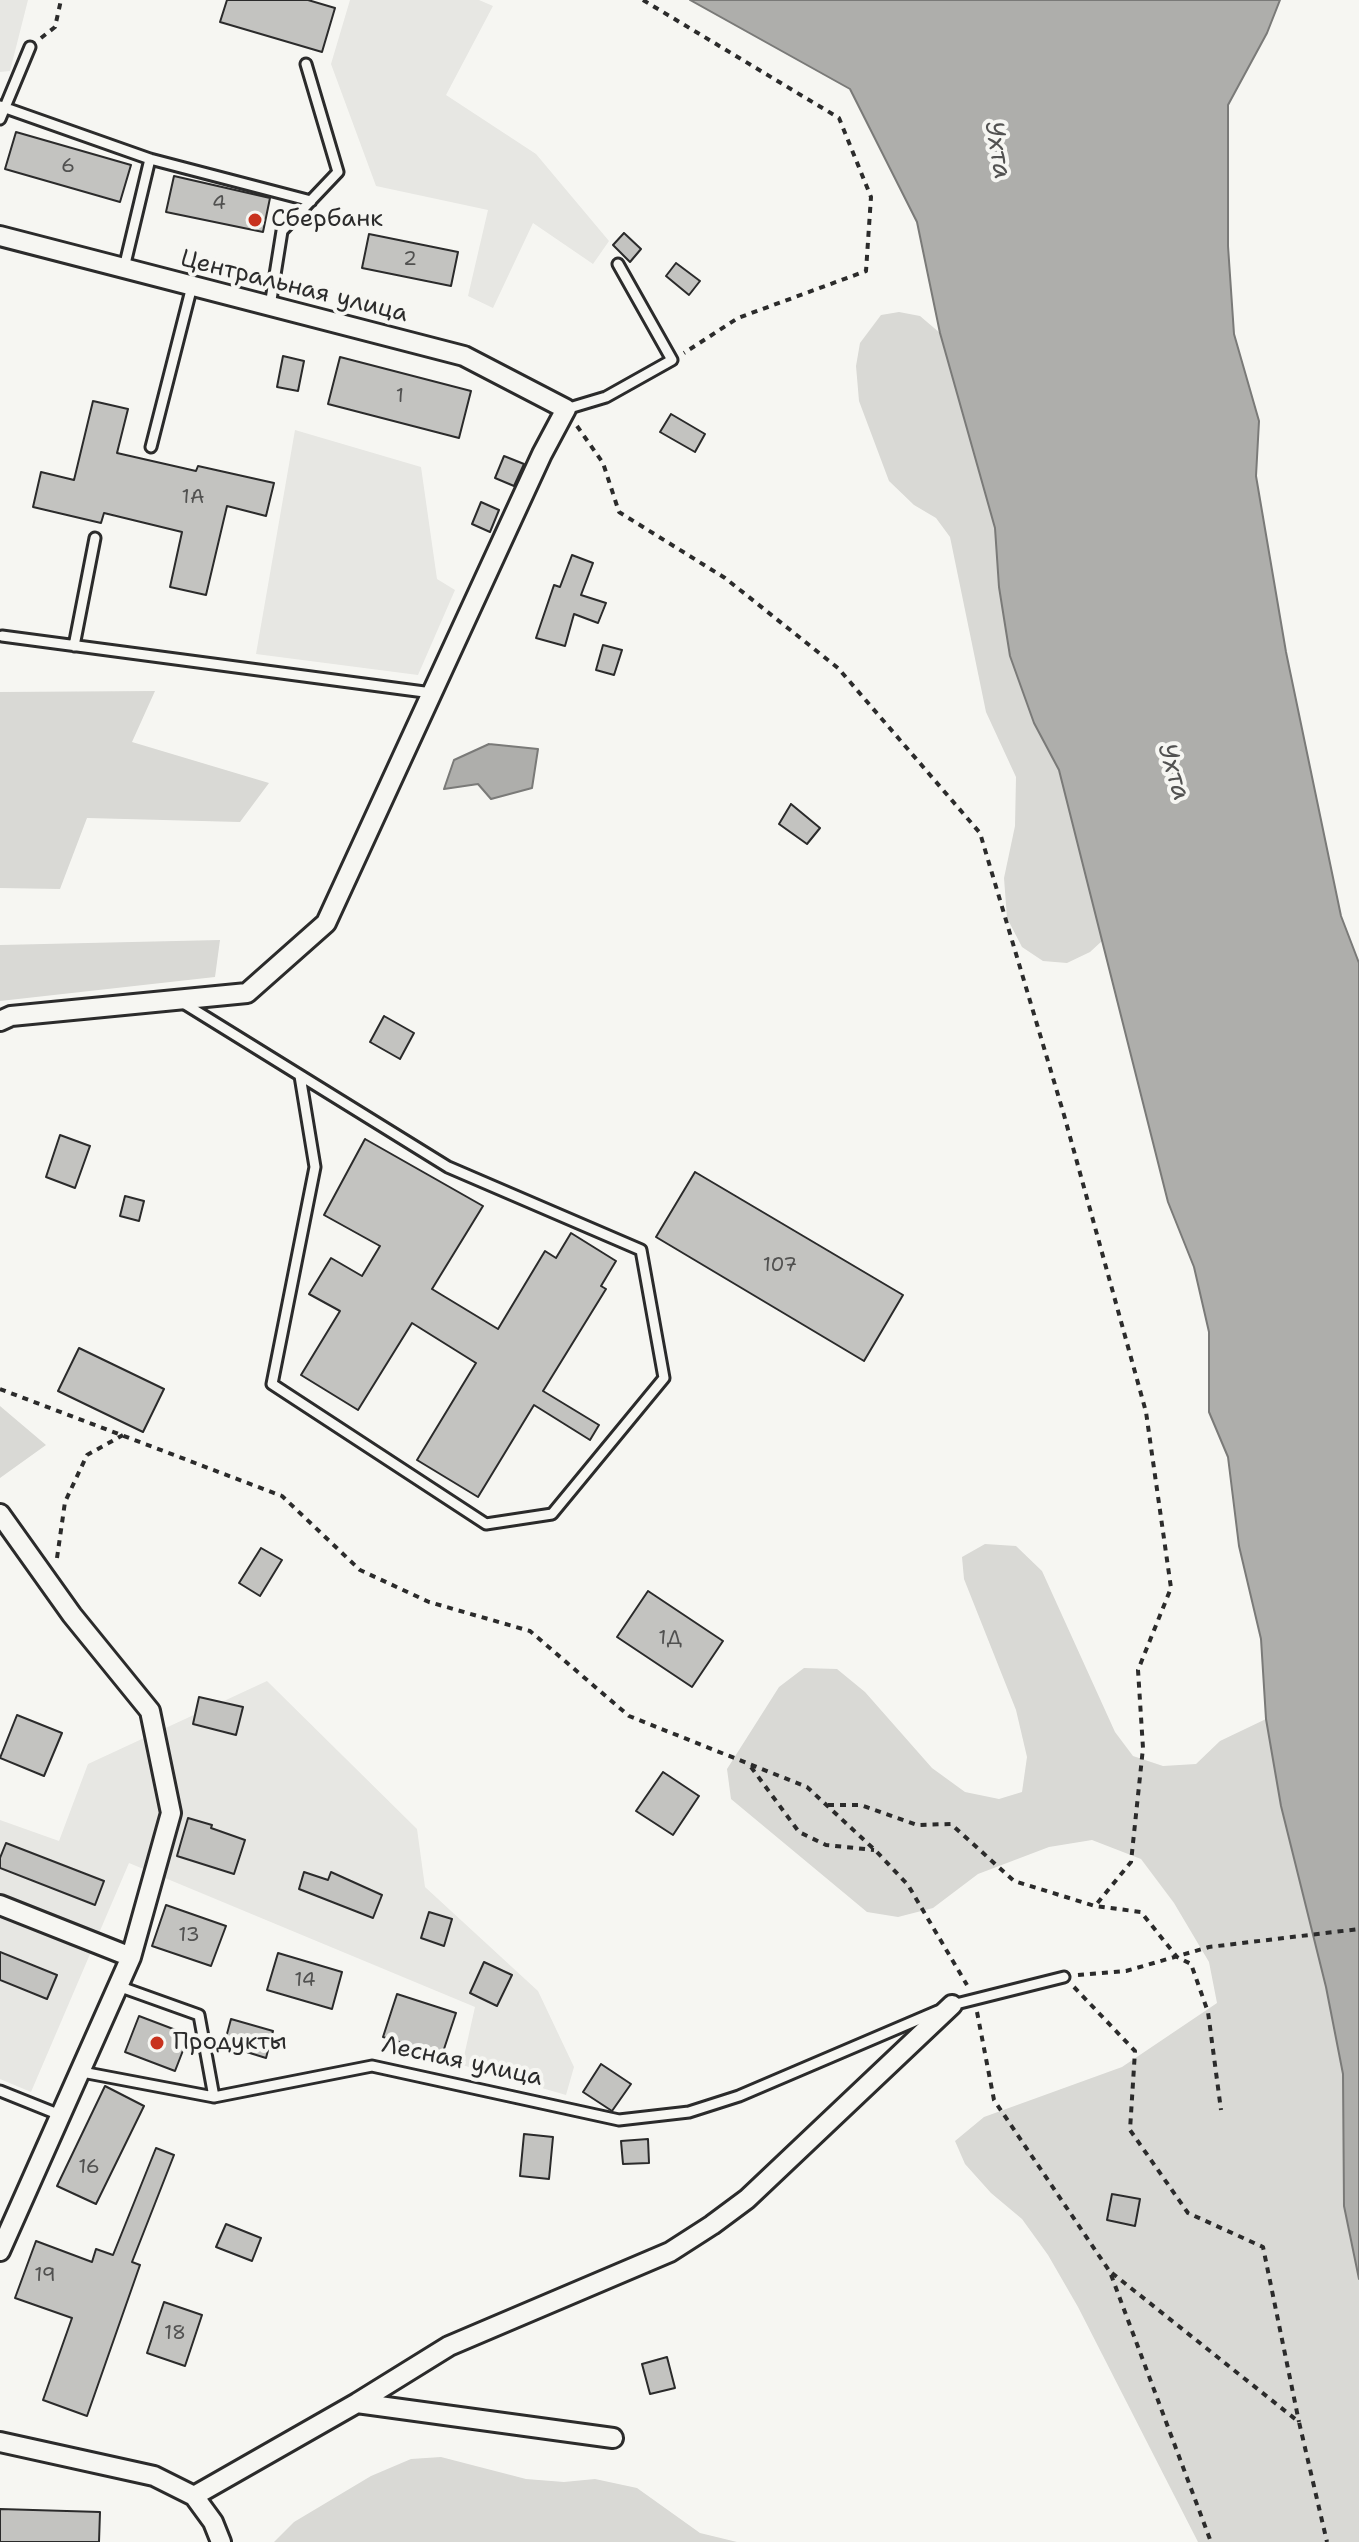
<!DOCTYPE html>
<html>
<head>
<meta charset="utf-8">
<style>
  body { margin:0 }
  canvas { display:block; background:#f6f6f2 }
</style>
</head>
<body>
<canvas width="1359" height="2542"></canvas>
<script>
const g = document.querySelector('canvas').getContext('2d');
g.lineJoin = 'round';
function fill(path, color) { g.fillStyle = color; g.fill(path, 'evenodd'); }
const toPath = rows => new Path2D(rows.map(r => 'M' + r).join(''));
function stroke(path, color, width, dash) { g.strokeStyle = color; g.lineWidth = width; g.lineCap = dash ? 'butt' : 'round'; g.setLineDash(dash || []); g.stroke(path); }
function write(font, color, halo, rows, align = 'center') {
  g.font = font + ' "Shantell Sans",sans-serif'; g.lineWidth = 8; g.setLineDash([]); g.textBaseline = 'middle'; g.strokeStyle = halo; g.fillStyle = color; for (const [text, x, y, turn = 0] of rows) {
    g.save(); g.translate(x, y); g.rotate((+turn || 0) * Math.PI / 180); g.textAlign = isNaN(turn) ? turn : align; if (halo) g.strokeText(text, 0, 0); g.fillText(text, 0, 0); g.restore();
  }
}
fill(toPath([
  [0,0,28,0,10,71,0,72],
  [350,0,479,0,493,6,446,95,536,154,609,241,593,264,533,223,493,308,468,296,488,210,376,186,331,64],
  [295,430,421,467,437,579,455,590,418,675,256,654],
  [267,1681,417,1829,425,1887,538,1991,574,2067,566,2095,462,2065,475,2007,129,1863,31,2092,0,2079,0,1820,59,1841,88,1764]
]), '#e7e7e3');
fill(toPath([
  [899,312,920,316,940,333,995,528,999,587,1034,723,1059,770,1102,941,1090,952,1067,963,1043,961,1022,947,1007,918,1004,878,1015,826,1016,777,986,712,950,537,936,518,914,505,889,481,859,401,856,366,860,343,881,315],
  [155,691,132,742,269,783,240,822,87,818,60,889,0,888,0,692],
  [220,940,215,977,0,1001,0,945],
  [0,1406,46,1445,0,1478],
  [985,1544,1016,1546,1042,1571,1115,1732,1133,1756,1163,1766,1196,1764,1220,1741,1266,1719,1281,1806,1326,1987,1343,2074,1344,2206,1359,2279,1359,2542,1198,2542,1078,2307,1048,2255,1022,2219,991,2193,965,2164,955,2141,984,2117,1122,2067,1217,2003,1209,1962,1174,1903,1141,1859,1092,1840,1049,1847,978,1874,933,1908,898,1917,867,1912,731,1799,727,1769,779,1687,804,1668,837,1669,865,1692,932,1768,965,1792,999,1799,1022,1792,1027,1757,1016,1710,964,1579,962,1557],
  [441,2457,526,2479,564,2482,595,2479,637,2488,700,2533,737,2542,274,2542,294,2522,371,2476,411,2459]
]), '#d9d9d5');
const water = toPath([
  [690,0,1280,0,1267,33,1228,105,1228,246,1234,334,1259,421,1256,476,1286,652,1341,916,1359,963,1359,2279,1344,2206,1343,2074,1326,1987,1281,1806,1266,1719,1261,1639,1239,1546,1228,1457,1209,1412,1209,1332,1194,1267,1168,1202,1059,770,1034,723,1010,656,999,587,995,528,940,333,917,222,850,89,690,0],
  [489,744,538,749,532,788,491,799,478,784,444,789,454,760,489,744]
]);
fill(water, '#aeaeab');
stroke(water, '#7a7a78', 2);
const building = toPath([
  [227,0,308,0,335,8,322,52,220,22,227,0],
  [16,132,131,165,120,202,5,169,16,132],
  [174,176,270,198,263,232,166,212,174,176],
  [624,233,641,249,630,262,613,245,624,233],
  [369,234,458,252,451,286,362,268,369,234],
  [676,263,700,281,689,295,666,276,676,263],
  [283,356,304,361,298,391,277,387,283,356],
  [340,357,471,391,459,438,328,404,340,357],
  [93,401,128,409,117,453,196,471,198,466,274,483,266,516,227,506,206,595,170,587,182,532,104,513,101,523,33,507,41,472,74,480,93,401],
  [671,414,705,434,695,452,660,432,671,414],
  [504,456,524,464,514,486,495,478,504,456],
  [481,502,499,510,490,532,472,524,481,502],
  [572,555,593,563,581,595,606,603,598,623,574,614,565,646,536,638,554,585,560,587,572,555],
  [603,645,622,650,614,675,596,670,603,645],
  [791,804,820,828,807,844,779,824,791,804],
  [384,1016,414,1033,400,1059,370,1042,384,1016],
  [60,1135,90,1146,75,1188,46,1177,60,1135],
  [365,1139,483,1206,432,1289,498,1329,545,1251,556,1258,571,1233,616,1261,601,1286,606,1289,543,1391,599,1425,590,1440,534,1405,478,1497,417,1460,476,1363,412,1323,358,1410,301,1375,340,1311,309,1294,331,1258,362,1276,380,1246,324,1215,365,1139],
  [695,1172,903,1295,864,1361,656,1237,695,1172],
  [125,1196,144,1201,139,1221,120,1216,125,1196],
  [79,1348,164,1389,143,1432,58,1391,79,1348],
  [261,1548,282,1560,260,1596,239,1583,261,1548],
  [648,1591,723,1641,692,1687,617,1637,648,1591],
  [199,1697,243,1707,236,1735,193,1724,199,1697],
  [17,1715,62,1733,44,1776,0,1758,17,1715],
  [663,1772,699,1796,673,1835,636,1811,663,1772],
  [188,1818,212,1825,211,1828,245,1840,234,1874,177,1856,188,1818],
  [6,1843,104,1881,95,1905,0,1868,0,1858,6,1843],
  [304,1872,328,1880,331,1872,382,1895,373,1918,299,1889,304,1872],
  [166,1905,226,1926,211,1966,152,1946,166,1905],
  [429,1912,452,1919,444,1946,421,1938,429,1912],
  [0,1952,57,1975,47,1999,0,1980,0,1952],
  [278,1953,342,1972,332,2009,267,1990,278,1953],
  [484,1962,512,1975,497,2006,470,1993,484,1962],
  [397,1994,456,2013,442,2055,383,2037,397,1994],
  [139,2016,189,2035,175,2071,125,2052,139,2016],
  [231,2019,273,2031,266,2058,224,2045,231,2019],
  [601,2064,631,2084,612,2111,583,2092,601,2064],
  [105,2086,144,2106,96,2204,57,2186,105,2086],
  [524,2134,553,2137,549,2179,520,2176,524,2134],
  [648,2139,649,2163,623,2164,621,2141,648,2139],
  [156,2148,174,2155,132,2262,140,2265,87,2416,43,2400,72,2318,15,2298,36,2241,92,2262,96,2249,113,2255,156,2148],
  [1112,2194,1140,2199,1135,2226,1107,2220,1112,2194],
  [226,2224,261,2238,252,2261,216,2247,226,2224],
  [164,2302,202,2315,185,2366,147,2353,164,2302],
  [667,2357,675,2388,650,2394,642,2364,667,2357],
  [0,2509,100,2512,99,2542,0,2542,0,2509]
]);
fill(building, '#c3c3c0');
stroke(building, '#2b2b2b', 2);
const service = toPath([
  [0,106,150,159,311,201],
  [0,119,30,47],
  [124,268,150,159],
  [270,306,282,231,338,172,306,64],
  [566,409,606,397,672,360,618,264],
  [151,447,192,286],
  [2,636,432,693],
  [74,646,95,538],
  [180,1001,448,1167,641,1250,664,1378,552,1514,486,1524,272,1384,315,1167,300,1076],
  [118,1986,199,2015,214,2097],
  [952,2005,1064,1977],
  [82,2072,214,2097,372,2066,619,2120,689,2112,739,2096,938,2011],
  [0,2091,60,2115]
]);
const minor = toPath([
  [0,236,464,356,566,409,542,454,326,923,247,993,11,1016,0,1021],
  [0,1514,72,1615,150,1711,171,1813,131,1957,0,2251],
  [0,1905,131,1957],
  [357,2403,613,2438],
  [0,2442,154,2476,194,2496,213,2522,221,2542],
  [194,2496,357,2403,449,2346,670,2252,712,2225,747,2199,952,2005]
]);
stroke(service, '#2b2b2b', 15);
stroke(minor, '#2b2b2b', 24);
stroke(toPath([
  [643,0,839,118,871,197,866,271,738,318,684,353],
  [41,38,55,27,61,0],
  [577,426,603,463,619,512,725,578,838,668,980,833,1064,1115,1146,1412,1171,1588,1138,1670,1143,1748,1131,1862,1095,1906],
  [0,1389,282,1496,360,1570,429,1602,530,1631,629,1716,807,1787,876,1851,908,1885,967,1985],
  [57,1558,65,1502,87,1455,123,1435],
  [751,1767,799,1832,826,1845,874,1850],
  [828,1805,861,1805,917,1825,951,1824,1014,1881,1095,1906,1141,1912,1177,1957,1191,1964,1208,2012,1221,2110],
  [1078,1975,1126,1971,1209,1947,1359,1929],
  [1074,1987,1135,2051,1130,2130,1188,2213,1263,2247,1299,2422],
  [977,2012,994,2100,1110,2272,1211,2542],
  [1112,2273,1299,2422,1327,2542]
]), '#2b2b2b', 4, [6, 6]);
stroke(service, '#f6f6f2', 9);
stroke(minor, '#f6f6f2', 18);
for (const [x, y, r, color] of [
  [255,220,8,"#c8321e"],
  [157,2043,8,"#c8321e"]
]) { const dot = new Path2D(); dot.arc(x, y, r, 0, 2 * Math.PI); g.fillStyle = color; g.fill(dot); stroke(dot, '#f6f6f2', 3); }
write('20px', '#515150', null, [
  ["6",68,167],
  ["4",219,204],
  ["2",410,260],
  ["1",400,397],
  ["1А",193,498],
  ["107",780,1266],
  ["1Д",670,1639],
  ["13",189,1936],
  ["14",305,1981],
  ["16",89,2168],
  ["19",45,2276],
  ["18",175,2334]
]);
write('24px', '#2b2b2b', '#f6f6f2', [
  ["Сбербанк",271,220],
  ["Продукты",173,2043]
], 'left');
write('24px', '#2b2b2b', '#f6f6f2', [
  ["Центральная улица",294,287,14],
  ["Лесная улица",462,2062,12]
]);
write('italic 26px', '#525251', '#f6f6f2', [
  ["Ухта",997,150,80],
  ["Ухта",1173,772,73]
]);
</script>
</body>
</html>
